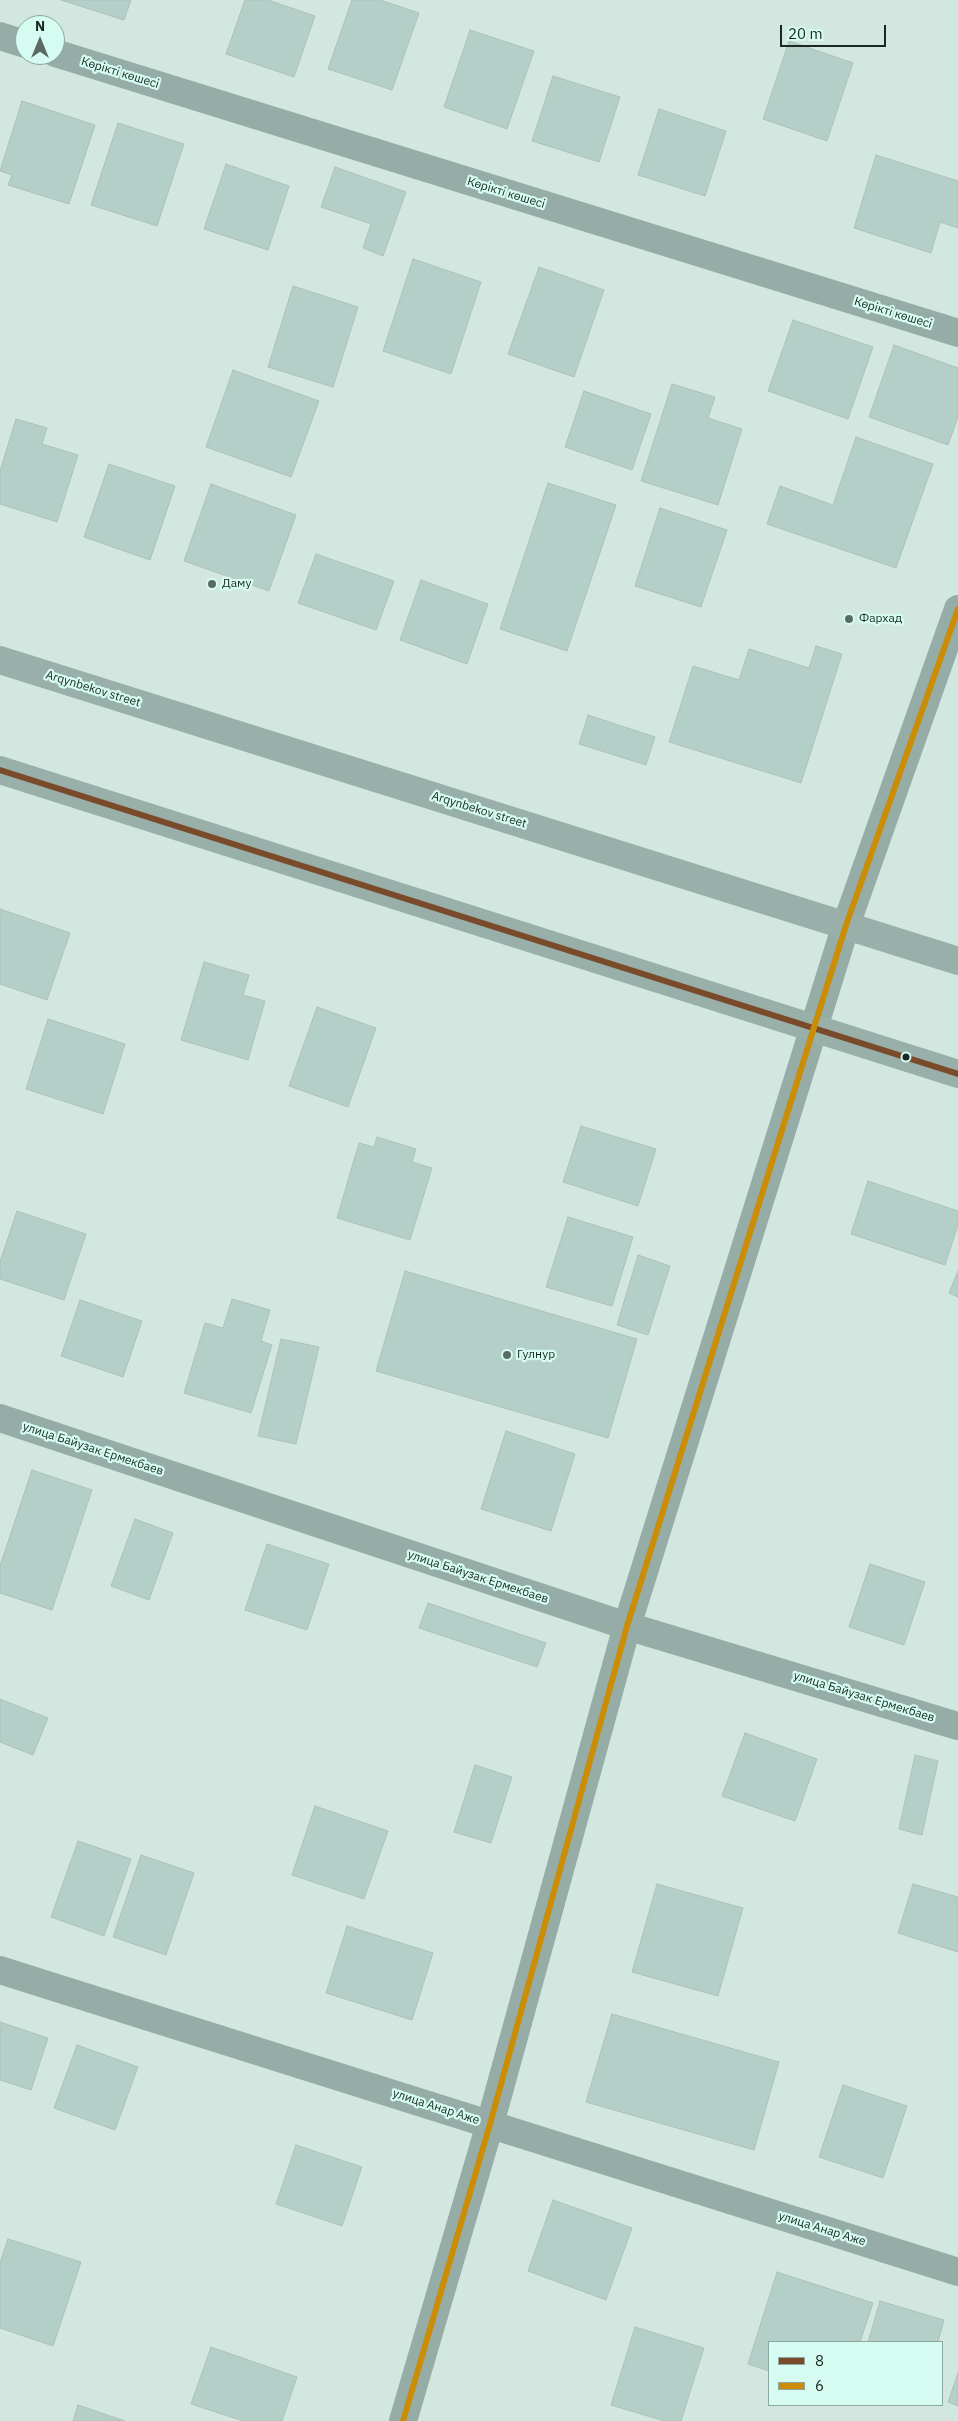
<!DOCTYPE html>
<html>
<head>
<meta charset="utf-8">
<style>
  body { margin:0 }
  #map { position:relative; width:958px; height:2421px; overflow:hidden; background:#d1e7e0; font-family:"IBM Plex Sans",sans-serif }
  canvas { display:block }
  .legend { position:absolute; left:768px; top:2341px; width:175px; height:65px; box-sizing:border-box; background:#d6fcf1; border:1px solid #8ba79f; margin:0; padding:6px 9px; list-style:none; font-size:15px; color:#1a2824 }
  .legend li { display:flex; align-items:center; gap:10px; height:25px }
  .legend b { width:25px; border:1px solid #8ba79f }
  .north { position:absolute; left:15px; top:15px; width:50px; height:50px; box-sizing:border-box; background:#d6fcf1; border:1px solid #8ba79f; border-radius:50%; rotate:0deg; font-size:14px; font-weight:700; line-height:20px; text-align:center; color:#1a2824 }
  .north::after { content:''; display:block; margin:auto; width:18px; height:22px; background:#5a6b66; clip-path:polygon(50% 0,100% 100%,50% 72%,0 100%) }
  .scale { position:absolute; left:780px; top:25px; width:106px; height:22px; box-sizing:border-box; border:2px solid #1a2824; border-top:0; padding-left:6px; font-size:15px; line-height:18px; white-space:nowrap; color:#1a2824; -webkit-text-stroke:4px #d6fcf1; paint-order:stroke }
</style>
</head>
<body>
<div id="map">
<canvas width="958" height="2421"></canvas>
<ul class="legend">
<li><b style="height:6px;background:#7a4b2a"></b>8</li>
<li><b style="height:6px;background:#cb8d07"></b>6</li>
</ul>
<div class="north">N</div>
<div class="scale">20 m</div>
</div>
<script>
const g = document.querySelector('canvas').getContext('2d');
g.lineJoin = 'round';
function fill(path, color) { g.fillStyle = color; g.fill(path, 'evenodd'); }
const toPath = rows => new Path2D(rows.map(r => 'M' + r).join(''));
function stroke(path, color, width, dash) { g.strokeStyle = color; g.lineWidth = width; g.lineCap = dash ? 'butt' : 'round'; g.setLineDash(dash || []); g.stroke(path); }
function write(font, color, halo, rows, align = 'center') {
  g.font = font + ' "IBM Plex Sans",sans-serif'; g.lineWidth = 4.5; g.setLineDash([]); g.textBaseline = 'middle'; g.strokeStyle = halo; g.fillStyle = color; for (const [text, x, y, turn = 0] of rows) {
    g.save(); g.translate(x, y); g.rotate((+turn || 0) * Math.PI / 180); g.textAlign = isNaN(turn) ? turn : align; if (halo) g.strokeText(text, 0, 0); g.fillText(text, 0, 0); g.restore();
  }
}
const building = toPath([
  [61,0,131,0,124,20,61,0],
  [245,0,268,0,315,16,294,77,226,54,245,0],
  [352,0,380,0,419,13,392,90,328,69,352,0],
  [470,30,534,51,507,129,444,107,470,30],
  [789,41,853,63,827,141,763,119,789,41],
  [553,76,620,97,599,162,532,141,553,76],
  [22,101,95,125,69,204,8,185,12,175,0,171,22,101],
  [659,109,726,131,705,196,638,175,659,109],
  [118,123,184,144,157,226,91,205,118,123],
  [876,155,958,181,958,228,940,222,931,253,854,228,876,155],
  [226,164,289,186,268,250,204,229,226,164],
  [335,167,406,192,383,256,363,248,371,224,321,207,335,167],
  [413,259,481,282,451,374,383,351,413,259],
  [539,267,604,290,574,377,508,354,539,267],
  [293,286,358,307,333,387,268,367,293,286],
  [793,320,873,347,848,419,768,391,793,320],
  [894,345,958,368,958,417,948,445,869,417,894,345],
  [233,370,319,401,291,477,206,447,233,370],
  [672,384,715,397,708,418,742,429,718,505,641,481,672,384],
  [584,391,651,414,632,470,565,447,584,391],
  [16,419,47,428,42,444,78,455,57,522,0,504,0,471,16,419],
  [856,437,933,464,896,568,767,524,780,486,833,505,856,437],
  [109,464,175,486,150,560,84,537,109,464],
  [548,483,616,505,567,651,500,629,548,483],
  [211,484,296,515,269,591,184,561,211,484],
  [660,508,727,530,701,607,635,586,660,508],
  [316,554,394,581,376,630,298,603,316,554],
  [421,580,488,604,467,664,400,640,421,580],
  [816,646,842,654,801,783,669,742,693,666,739,680,749,649,809,668,816,646],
  [588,715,655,737,646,765,579,744,588,715],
  [0,909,70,933,47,1000,0,984,0,909],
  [204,962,249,975,243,995,265,1001,248,1060,181,1040,204,962],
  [317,1007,376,1028,348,1107,289,1086,317,1007],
  [48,1019,125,1044,103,1114,26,1089,48,1019],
  [581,1126,656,1149,638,1206,563,1182,581,1126],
  [377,1137,416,1149,412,1162,432,1168,410,1240,337,1218,359,1143,374,1147,377,1137],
  [868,1181,958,1211,958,1225,945,1265,851,1234,868,1181],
  [17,1211,86,1234,64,1300,0,1279,0,1262,17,1211],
  [568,1217,633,1237,612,1306,546,1287,568,1217],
  [638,1255,670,1266,648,1335,617,1325,638,1255],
  [405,1271,637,1339,608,1438,376,1371,405,1271],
  [958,1271,958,1297,949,1293,958,1271],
  [232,1299,270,1310,261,1341,272,1345,251,1413,184,1393,205,1323,223,1328,232,1299],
  [80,1300,142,1321,123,1377,61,1356,80,1300],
  [281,1339,319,1347,296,1444,258,1436,281,1339],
  [506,1431,575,1454,551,1531,481,1509,506,1431],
  [32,1470,92,1490,52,1610,0,1593,0,1566,32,1470],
  [135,1519,173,1533,149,1600,111,1586,135,1519],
  [267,1544,329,1564,307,1630,245,1610,267,1544],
  [870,1564,925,1582,904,1645,849,1627,870,1564],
  [428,1603,546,1643,537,1667,419,1628,428,1603],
  [0,1699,48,1718,33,1755,0,1742,0,1699],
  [745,1733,817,1759,795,1821,722,1796,745,1733],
  [915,1755,938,1761,922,1835,899,1829,915,1755],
  [475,1765,512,1777,491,1843,454,1832,475,1765],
  [315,1806,388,1831,364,1899,292,1875,315,1806],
  [78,1841,131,1859,104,1936,51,1917,78,1841],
  [141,1855,194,1873,166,1955,113,1937,141,1855],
  [657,1884,743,1908,718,1996,632,1972,657,1884],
  [913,1884,958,1897,958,1952,898,1933,913,1884],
  [347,1926,433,1953,412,2020,326,1993,347,1926],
  [612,2014,779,2062,754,2150,586,2102,612,2014],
  [0,2022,48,2038,31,2090,0,2080,0,2022],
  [77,2045,138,2067,115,2130,54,2108,77,2045],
  [843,2085,907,2106,883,2178,819,2157,843,2085],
  [296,2145,362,2167,342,2226,276,2204,296,2145],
  [553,2200,632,2228,606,2300,528,2271,553,2200],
  [8,2239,81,2262,53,2346,0,2328,0,2263,8,2239],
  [777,2272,873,2303,860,2342,769,2342,769,2371,748,2364,777,2272],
  [880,2301,944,2320,938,2342,868,2342,880,2301],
  [635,2327,704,2348,681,2421,664,2421,611,2405,635,2327],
  [211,2347,297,2377,282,2421,243,2421,191,2404,211,2347],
  [958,2373,958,2406,948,2402,958,2373],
  [78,2405,125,2421,73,2421,78,2405]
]);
fill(building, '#b3cfc7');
stroke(building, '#afc0bb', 1);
stroke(toPath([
  [0,36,25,44],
  [55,53,958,333],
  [0,1418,627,1626,958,1726],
  [0,1970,958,2272],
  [403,2421,490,2124,627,1626,846,925,958,609]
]), '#96aca6', 28);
stroke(toPath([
  [0,660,958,961],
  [0,770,958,1074]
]), '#98b0a9', 28);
stroke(toPath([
  [0,770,958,1074]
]), '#7a4b2a', 6);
stroke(toPath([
  [403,2421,490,2124,627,1626,846,925,958,609]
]), '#cb8d07', 6);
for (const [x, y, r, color] of [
  [212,584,5,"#5a6b66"],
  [849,619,5,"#5a6b66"],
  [906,1057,4.5,"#1a2824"],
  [507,1355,5,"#5a6b66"]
]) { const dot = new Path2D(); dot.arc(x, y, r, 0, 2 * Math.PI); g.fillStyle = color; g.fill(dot); stroke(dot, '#d6fcf1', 2); }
write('12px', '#1a2824', '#d6fcf1', [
  ["Көрікті көшесі",120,73,17],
  ["Көрікті көшесі",506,193,17],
  ["Көрікті көшесі",893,313,17],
  ["Arqynbekov street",93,689,17],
  ["Arqynbekov street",479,810,17],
  ["улица Байузак Ермекбаев",93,1449,18],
  ["улица Байузак Ермекбаев",478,1577,18],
  ["улица Байузак Ермекбаев",864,1697,17],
  ["улица Анар Аже",436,2107,18],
  ["улица Анар Аже",822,2229,17]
]);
write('12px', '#1a2824', '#d6fcf1', [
  ["Даму",222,584],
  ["Фархад",859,619],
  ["Гулнур",517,1355]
], 'left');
</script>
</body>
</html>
